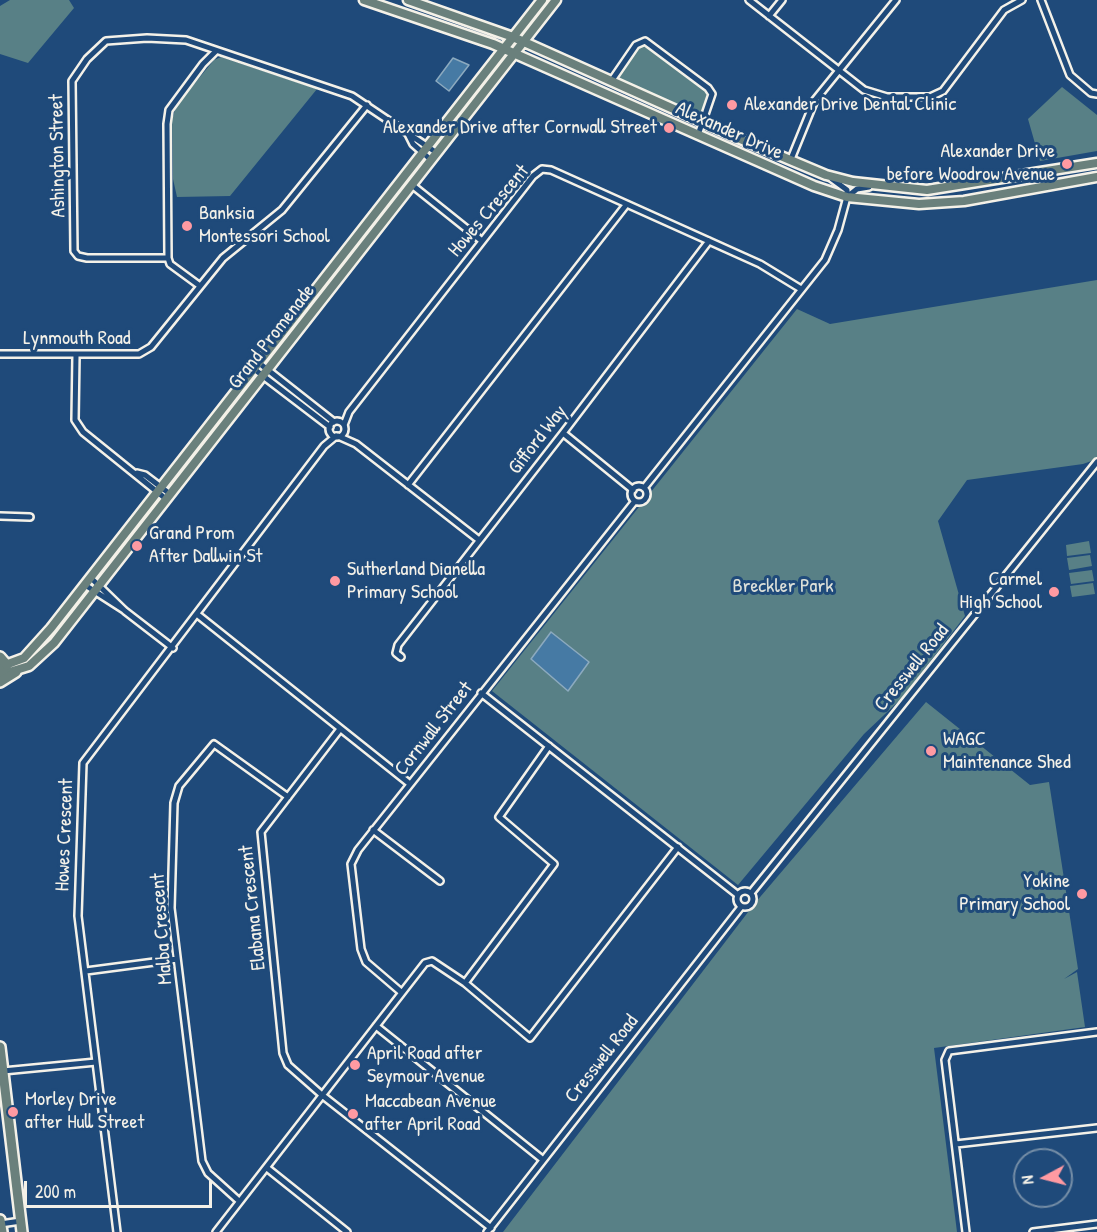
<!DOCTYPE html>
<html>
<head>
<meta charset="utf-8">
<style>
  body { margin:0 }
  #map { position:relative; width:1097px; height:1232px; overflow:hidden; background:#1f4a7a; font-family:"Patrick Hand",sans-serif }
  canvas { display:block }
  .north { position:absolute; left:1013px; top:1148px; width:60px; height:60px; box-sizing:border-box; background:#1f4a7a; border:2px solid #748da6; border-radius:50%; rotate:263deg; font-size:16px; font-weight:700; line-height:24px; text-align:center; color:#f4f1e8 }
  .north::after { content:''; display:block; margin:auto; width:21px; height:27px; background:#ff9aa2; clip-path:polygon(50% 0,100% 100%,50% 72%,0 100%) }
  .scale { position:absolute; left:24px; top:1181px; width:188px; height:27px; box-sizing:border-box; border:3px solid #f4f1e8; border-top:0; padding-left:8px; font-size:18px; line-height:21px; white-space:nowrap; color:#f4f1e8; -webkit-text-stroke:4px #1f4a7a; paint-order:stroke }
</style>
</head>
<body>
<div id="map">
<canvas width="1097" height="1232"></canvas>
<div class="north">N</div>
<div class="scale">200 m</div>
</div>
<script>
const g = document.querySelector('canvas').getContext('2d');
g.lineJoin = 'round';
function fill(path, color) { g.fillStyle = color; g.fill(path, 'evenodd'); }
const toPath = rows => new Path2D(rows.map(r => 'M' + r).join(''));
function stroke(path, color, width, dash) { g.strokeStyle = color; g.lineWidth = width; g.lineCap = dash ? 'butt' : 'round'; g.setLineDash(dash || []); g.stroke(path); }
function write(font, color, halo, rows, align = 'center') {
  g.font = font + ' "Patrick Hand",sans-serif'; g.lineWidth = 6; g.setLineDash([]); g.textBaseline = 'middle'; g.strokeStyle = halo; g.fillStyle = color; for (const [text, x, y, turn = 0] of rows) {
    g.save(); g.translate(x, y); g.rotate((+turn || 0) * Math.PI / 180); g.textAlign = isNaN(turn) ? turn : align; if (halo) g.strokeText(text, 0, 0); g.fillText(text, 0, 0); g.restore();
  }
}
fill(toPath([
  [10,0,69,0,74,8,28,63,0,54,0,6],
  [645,41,712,94,703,122,612,80,636,45],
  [221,57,317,89,230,196,177,197,173,179,172,120,176,106,214,60],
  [1062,87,1097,115,1097,151,1040,161,1028,119],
  [1097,280,1097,459,1083,464,967,480,938,521,965,616,902,698,864,734,738,885,492,691,797,309,830,324],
  [1089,541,1091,553,1067,556,1066,545],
  [1090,555,1092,566,1069,570,1067,558],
  [1092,570,1094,581,1071,584,1069,573],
  [1093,583,1095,594,1072,597,1070,586],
  [926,702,1030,785,1049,782,1078,969,1064,979,1077,972,1085,1027,934,1048,957,1232,503,1232,755,903]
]), '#588086');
const water = toPath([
  [453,58,469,65,449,91,436,81,453,58],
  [551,632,589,662,568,691,531,659,551,632]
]);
fill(water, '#467aa4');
stroke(water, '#8caabf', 1.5);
const minor = toPath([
  [749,0,864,90,887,97,930,97,943,91,1004,10,1022,0],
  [1041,0,1070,75,1091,93,1097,94],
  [769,16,782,0],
  [612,80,636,45,645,41,708,88,712,94,698,135],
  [408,134,413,144,431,160],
  [791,159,815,100,896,0],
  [412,185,482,241],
  [847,197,857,189,869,187],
  [168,258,167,124,169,110,203,64,216,51],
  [200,286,170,264,168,258,87,258,78,256,74,251,72,81,87,59,106,41,147,38,186,40,352,96,437,153],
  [0,354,139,354,151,347,223,258,282,210,367,105],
  [76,355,75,420,83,432,166,499],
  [259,363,334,422],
  [254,369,330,427],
  '329 429a8 8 0 1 1 16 0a8 8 0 1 1-16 0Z',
  [344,425,349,412,533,176,542,169,551,170,760,264,801,289],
  [563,433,633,490],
  [338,436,356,444,479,540],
  [137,473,145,475,170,494],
  [408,485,626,205],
  '631 494a8 8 0 1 1 16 0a8 8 0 1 1-16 0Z',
  [644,488,825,260,838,230,847,197,847,190,832,179],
  [0,516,30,517],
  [91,578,125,611,173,648],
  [85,585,124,610],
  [198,615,410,784],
  [401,657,396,653,398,645,563,433,709,241],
  [481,693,738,895],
  [340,729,261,832,283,1053,288,1065,322,1095,491,1228],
  [373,830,440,881],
  '737 899a8 8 0 1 1 16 0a8 8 0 1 1-16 0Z',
  [751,893,1097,462],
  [86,971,177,959],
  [465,983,554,864,499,817,549,746],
  [401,992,366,962,361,949,351,864,358,850,635,501],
  [376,1026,542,1159],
  [3,1071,96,1062],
  [956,1144,1097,1128],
  [267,1168,347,1232],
  [239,1201,208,1173,202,1161,171,908,174,803,179,786,214,744,288,797],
  [0,1224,21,1221],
  [117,1232,78,916,83,763,324,446,336,436],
  [216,1232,425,963,432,961,465,983,530,1038,678,847],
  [487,1232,741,907],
  [966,1232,945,1060,949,1051,1097,1032],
  [1033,1232,1097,1224]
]);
const primary = toPath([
  [364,0,493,44,814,186,847,197,919,204,964,201,1097,177],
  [408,0,513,37,745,141,826,175,853,182,927,190,1097,163],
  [0,667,24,658,51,628,542,0],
  [0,675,29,666,54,643,556,0]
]);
const trunk = toPath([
  [0,657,7,665],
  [0,682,16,672],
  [0,1047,22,1232],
  [0,1220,2,1232]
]);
stroke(minor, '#f4f1e8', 10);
stroke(primary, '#f4f1e8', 13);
stroke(trunk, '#f4f1e8', 14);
stroke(minor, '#1f4a7a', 5);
stroke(primary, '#6a807c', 8);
stroke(trunk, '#6a807c', 9);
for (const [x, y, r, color] of [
  [732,105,6,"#ff9aa2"],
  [669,128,6,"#ff9aa2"],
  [1067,164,6,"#ff9aa2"],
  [187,226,6,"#ff9aa2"],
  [137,546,6,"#ff9aa2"],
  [335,581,6,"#ff9aa2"],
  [1054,592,6,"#ff9aa2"],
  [931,751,6,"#ff9aa2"],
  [1082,894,6,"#ff9aa2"],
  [355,1065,6,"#ff9aa2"],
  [13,1112,6,"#ff9aa2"],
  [353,1114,6,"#ff9aa2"]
]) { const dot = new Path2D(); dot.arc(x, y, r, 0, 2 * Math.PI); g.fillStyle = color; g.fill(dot); stroke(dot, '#1f4a7a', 2); }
write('20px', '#f4f1e8', '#1f4a7a', [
  ["Alexander Drive Dental Clinic",744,105],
  ["Alexander Drive after Cornwall Street",657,128,"right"],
  ["Alexander Drive",1055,152,"right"],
  ["before Woodrow Avenue",1055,175,"right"],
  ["Banksia",199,214],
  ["Montessori School",199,237],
  ["Grand Prom",149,534],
  ["After Dallwin St",149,557],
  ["Sutherland Dianella",347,570],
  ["Primary School",347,593],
  ["Carmel",1042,580,"right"],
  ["High School",1042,603,"right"],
  ["WAGC",943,740],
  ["Maintenance Shed",943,763],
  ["Yokine",1070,882,"right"],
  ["Primary School",1070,905,"right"],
  ["April Road after",367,1054],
  ["Seymour Avenue",367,1077],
  ["Morley Drive",25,1100],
  ["after Hull Street",25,1123],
  ["Maccabean Avenue",365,1102],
  ["after April Road",365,1125]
], 'left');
write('20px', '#f4f1e8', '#1f4a7a', [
  ["Alexander Drive",729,131,24],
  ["Ashington Street",58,156,-91],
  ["Howes Crescent",489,211,-50],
  ["Grand Promenade",272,337,-52],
  ["Lynmouth Road",77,339],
  ["Gifford Way",538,440,-52],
  ["Cresswell Road",912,668,-51],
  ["Cornwall Street",434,729,-52],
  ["Howes Crescent",65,835,-88],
  ["Elabana Crescent",253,908,-96],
  ["Malba Crescent",162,929,-94],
  ["Cresswell Road",602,1059,-52]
]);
write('20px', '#dde0d9', '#1f4a7a', [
  ["Breckler Park",783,587]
]);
</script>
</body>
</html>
